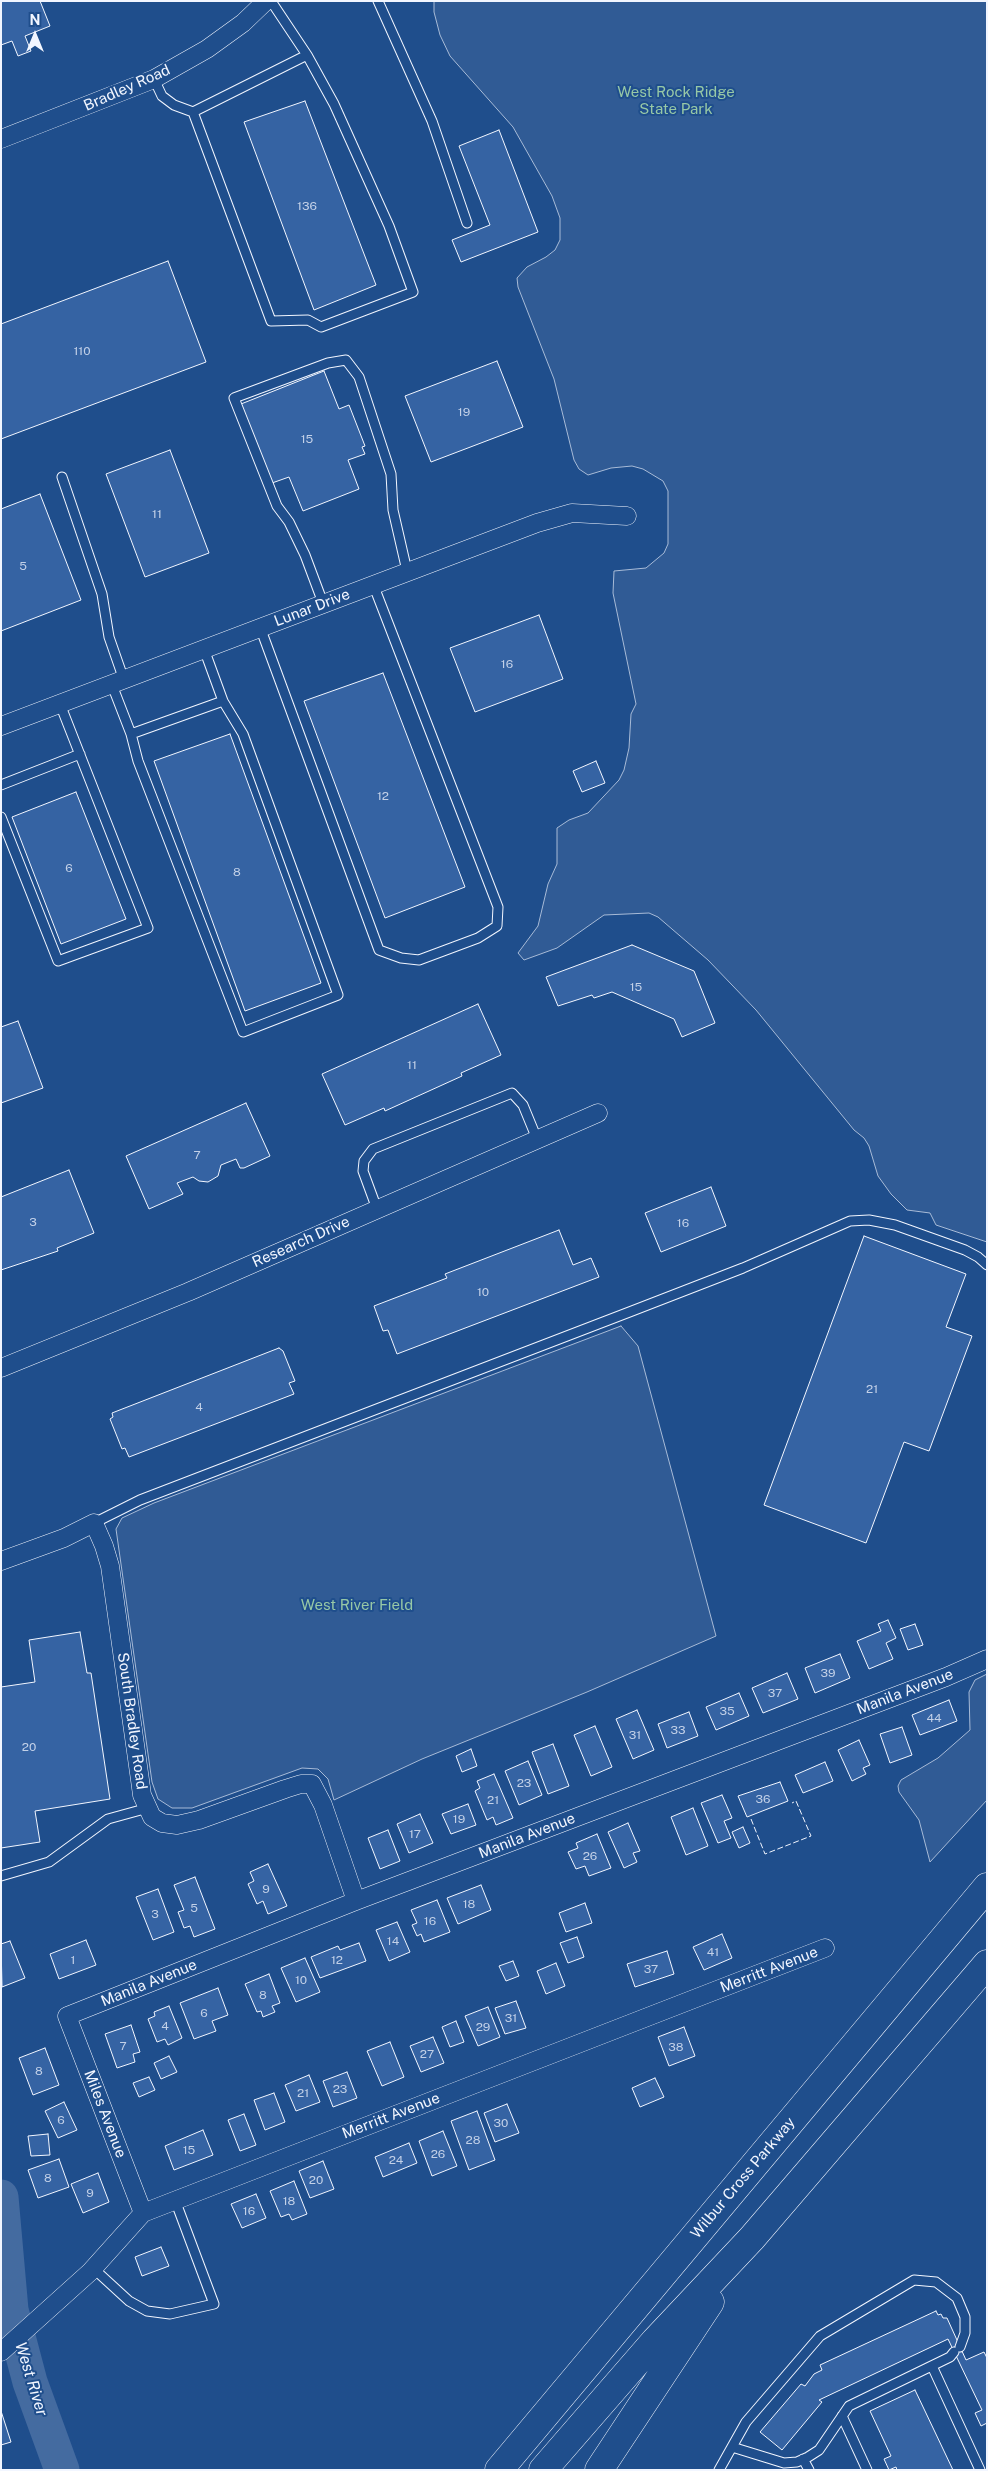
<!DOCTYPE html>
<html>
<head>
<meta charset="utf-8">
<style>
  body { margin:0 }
  #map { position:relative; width:988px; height:2471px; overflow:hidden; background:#1f4e8c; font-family:"Public Sans",sans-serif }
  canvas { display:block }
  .frame { position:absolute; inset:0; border:2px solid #f2f6ff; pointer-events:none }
  .north { position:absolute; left:10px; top:10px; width:50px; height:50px; -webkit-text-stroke:4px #1f4e8c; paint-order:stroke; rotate:0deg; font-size:14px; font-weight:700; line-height:20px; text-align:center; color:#f2f6ff }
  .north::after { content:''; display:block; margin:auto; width:18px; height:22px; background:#f2f6ff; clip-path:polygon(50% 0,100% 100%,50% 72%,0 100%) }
</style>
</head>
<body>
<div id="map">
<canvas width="988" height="2471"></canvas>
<div class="frame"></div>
<div class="north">N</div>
</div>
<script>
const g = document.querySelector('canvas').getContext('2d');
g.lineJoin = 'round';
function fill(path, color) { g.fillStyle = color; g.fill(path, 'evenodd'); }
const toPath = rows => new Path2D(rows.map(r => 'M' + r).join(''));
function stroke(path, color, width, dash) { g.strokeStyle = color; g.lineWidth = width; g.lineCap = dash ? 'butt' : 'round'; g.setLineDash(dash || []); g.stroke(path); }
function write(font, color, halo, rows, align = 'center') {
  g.font = font + ' "Public Sans",sans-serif'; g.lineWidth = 4; g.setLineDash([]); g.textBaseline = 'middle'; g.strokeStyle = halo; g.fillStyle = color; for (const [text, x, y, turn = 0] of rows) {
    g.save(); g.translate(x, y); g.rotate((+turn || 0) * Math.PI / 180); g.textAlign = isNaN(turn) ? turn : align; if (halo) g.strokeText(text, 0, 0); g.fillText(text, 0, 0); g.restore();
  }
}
const green = toPath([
  [434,1,987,1,987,1242,936,1225,930,1213,907,1210,891,1194,878,1176,869,1146,864,1138,854,1130,756,1010,708,960,658,917,649,913,604,915,557,948,524,960,518,953,538,926,548,884,557,864,557,828,569,820,588,813,619,780,624,770,629,748,631,714,636,704,613,593,614,571,646,568,664,553,668,544,668,491,663,481,643,469,632,466,611,468,588,475,579,469,574,460,554,379,518,287,517,278,527,267,546,257,555,250,560,240,560,218,552,196,513,127,450,56,440,35,434,12,434,1],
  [621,1326,638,1346,716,1636,587,1692,422,1759,334,1800,328,1779,318,1769,302,1768,192,1808,172,1808,158,1799,152,1782,116,1529,122,1518,154,1503,621,1326],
  [987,1674,987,1800,930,1862,919,1820,899,1792,898,1786,901,1780,938,1758,970,1730,969,1692,975,1680,987,1674]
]);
fill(green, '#305b95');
stroke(green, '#a8bbd7', 1);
stroke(toPath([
  [1,2197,11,2310,30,2382,62,2470]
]), '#446ba0', 35);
const building = toPath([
  [1,1,40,1,50,26,25,36,31,51,18,56,12,41,1,45,1,1],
  [305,101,376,285,314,310,244,122,305,101],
  [499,130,538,232,461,262,452,240,490,225,459,146,499,130],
  [168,261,206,362,1,439,1,324,168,261],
  [497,361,523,427,431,462,405,396,497,361],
  [324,371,339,409,349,405,365,446,362,447,365,454,348,460,359,489,303,511,289,477,272,483,241,404,324,371],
  [170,450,209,553,145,577,106,474,170,450],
  [40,494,81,600,1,631,1,509,40,494],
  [539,615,563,679,475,712,450,648,539,615],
  [383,673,465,887,385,918,304,701,383,673],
  [230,734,321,983,245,1011,154,761,230,734],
  [596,761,605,783,582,792,573,771,596,761],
  [76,792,126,919,61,944,12,817,76,792],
  [632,945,694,971,715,1023,682,1037,674,1019,612,992,594,998,592,995,558,1006,546,977,632,945],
  [478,1004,501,1055,461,1073,462,1076,385,1111,384,1108,345,1125,322,1074,478,1004],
  [18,1021,43,1088,1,1103,1,1027,18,1021],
  [246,1103,270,1156,244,1168,240,1168,236,1159,221,1165,218,1176,208,1182,199,1181,193,1177,177,1183,183,1194,149,1209,126,1156,246,1103],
  [69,1170,94,1233,57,1248,58,1251,1,1270,1,1197,69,1170],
  [711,1187,726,1226,661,1252,645,1213,711,1187],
  [559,1230,573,1265,591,1258,599,1277,397,1354,388,1330,383,1331,374,1306,447,1278,445,1274,559,1230],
  [864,1236,966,1274,946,1327,972,1336,929,1451,904,1442,866,1543,764,1505,864,1236],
  [279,1348,283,1351,295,1381,289,1383,294,1394,129,1457,125,1448,122,1449,110,1419,113,1417,112,1413,279,1348],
  [888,1620,896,1638,886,1643,893,1659,869,1669,857,1641,881,1631,878,1624,888,1620],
  [915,1624,923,1645,908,1650,900,1629,915,1624],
  [80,1632,87,1673,91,1673,110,1799,35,1811,40,1842,1,1848,1,1687,35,1682,29,1640,80,1632],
  [840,1654,850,1678,815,1693,805,1668,840,1654],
  [787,1673,798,1699,763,1713,752,1688,787,1673],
  [739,1693,749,1716,716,1730,706,1707,739,1693],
  [949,1700,957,1721,920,1735,912,1715,949,1700],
  [637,1710,654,1750,633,1759,616,1719,637,1710],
  [689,1712,698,1736,667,1748,658,1724,689,1712],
  [595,1726,612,1767,591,1776,574,1735,595,1726],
  [902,1727,912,1755,890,1763,880,1734,902,1727],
  [859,1740,870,1765,863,1768,866,1774,852,1781,838,1750,859,1740],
  [553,1744,569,1786,548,1794,532,1752,553,1744],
  [471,1749,477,1766,462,1772,456,1756,471,1749],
  [528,1761,542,1795,519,1805,505,1771,528,1761],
  [825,1762,833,1781,803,1793,795,1775,825,1762],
  [494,1774,513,1818,496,1825,493,1817,487,1820,475,1791,480,1788,477,1781,494,1774],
  [780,1782,788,1801,747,1817,738,1796,780,1782],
  [722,1795,732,1818,724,1821,731,1838,718,1843,701,1803,722,1795],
  [468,1804,476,1825,451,1834,442,1814,468,1804],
  [693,1808,708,1846,686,1855,671,1817,693,1808],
  [420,1814,433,1843,409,1853,397,1824,420,1814],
  [628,1823,640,1851,633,1853,637,1862,624,1868,608,1832,628,1823],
  [743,1827,750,1843,739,1848,732,1832,743,1827],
  [388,1830,400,1861,380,1869,368,1838,388,1830],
  [597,1834,611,1868,589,1876,585,1866,576,1869,568,1852,578,1848,576,1843,597,1834],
  [268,1864,287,1906,268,1914,263,1901,257,1904,248,1884,254,1881,250,1872,268,1864],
  [195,1877,215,1929,194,1937,190,1926,184,1928,178,1912,184,1910,174,1885,195,1877],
  [481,1885,491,1910,458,1924,447,1898,481,1885],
  [158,1889,174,1932,153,1940,136,1897,158,1889],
  [437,1900,450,1932,424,1942,421,1934,417,1936,412,1925,417,1923,411,1910,437,1900],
  [585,1903,592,1923,566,1932,559,1913,585,1903],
  [397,1922,410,1952,389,1961,376,1930,397,1922],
  [722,1934,732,1958,704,1970,693,1947,722,1934],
  [577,1937,584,1957,568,1963,560,1943,577,1937],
  [86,1940,96,1965,59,1979,50,1954,86,1940],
  [10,1941,25,1978,2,1987,1,1944,10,1941],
  [359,1943,366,1961,320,1978,311,1957,338,1946,340,1950,359,1943],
  [667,1951,674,1974,635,1987,627,1964,667,1951],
  [305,1958,320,1992,296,2002,281,1968,305,1958],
  [513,1961,519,1976,506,1981,499,1966,513,1961],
  [556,1963,565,1986,546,1994,537,1971,556,1963],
  [269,1974,280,2003,272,2006,275,2012,263,2017,261,2011,257,2012,245,1984,269,1974],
  [218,1988,228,2015,212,2021,216,2031,194,2039,180,2003,218,1988],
  [516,2001,526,2028,505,2034,495,2008,516,2001],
  [169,2006,182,2038,168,2045,165,2039,157,2042,148,2019,155,2016,154,2012,169,2006],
  [488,2007,500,2037,478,2046,465,2016,488,2007],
  [456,2021,464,2042,450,2047,442,2027,456,2021],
  [131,2025,140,2052,133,2054,135,2062,117,2068,105,2034,131,2025],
  [684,2027,695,2056,669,2066,658,2037,684,2027],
  [433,2037,444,2063,421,2072,410,2046,433,2037],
  [390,2042,404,2077,382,2086,367,2051,390,2042],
  [45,2048,59,2085,33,2095,19,2058,45,2048],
  [169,2056,177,2072,161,2079,154,2063,169,2056],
  [347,2072,357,2098,333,2107,323,2081,347,2072],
  [309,2075,320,2102,296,2111,285,2085,309,2075],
  [149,2077,155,2090,139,2097,133,2083,149,2077],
  [655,2078,664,2097,640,2107,632,2088,655,2078],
  [274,2093,285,2122,265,2130,254,2100,274,2093],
  [64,2102,77,2130,58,2138,45,2111,64,2102],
  [507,2104,519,2133,495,2142,484,2113,507,2104],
  [477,2111,495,2160,469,2170,451,2121,477,2111],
  [244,2114,256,2145,240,2151,228,2120,244,2114],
  [203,2130,213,2155,174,2170,165,2146,203,2130],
  [443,2131,457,2166,432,2176,419,2141,443,2131],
  [48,2134,50,2155,31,2156,28,2136,48,2134],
  [409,2143,417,2163,383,2177,375,2157,409,2143],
  [59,2159,69,2187,38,2198,28,2170,59,2159],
  [323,2161,334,2189,310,2198,299,2171,323,2161],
  [98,2173,109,2202,83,2213,71,2184,98,2173],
  [294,2181,307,2214,292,2220,289,2214,281,2217,270,2191,294,2181],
  [256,2194,266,2218,242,2228,231,2204,256,2194],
  [161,2247,169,2266,142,2276,135,2257,161,2247],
  [936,2311,938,2315,941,2314,943,2318,947,2318,966,2360,984,2352,987,2358,987,2423,981,2426,975,2413,982,2410,948,2339,819,2400,822,2402,782,2450,760,2432,801,2384,805,2386,814,2374,822,2370,820,2365,936,2311],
  [915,2390,953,2470,897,2470,896,2467,889,2470,884,2459,891,2456,870,2411,915,2390],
  [1,2411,11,2442,1,2445,1,2411]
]);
fill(building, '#3563a3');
stroke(building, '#f2f6ff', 1);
const lane = toPath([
  [378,1,432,121,467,223],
  [154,79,162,96,174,105,193,112,271,321,308,320,321,327,413,292,389,226,334,104,307,55,271,1],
  [193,112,307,55],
  [62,477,102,594,109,637,124,680],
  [323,603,305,555,289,522,277,506,234,398,328,363,346,360,359,377,391,474,393,510,407,571],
  [260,627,379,950,401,958,419,960,478,938,497,926,498,907,373,584],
  [112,685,131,734,138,761,243,1032,338,995,243,734,223,701,204,649],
  [131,734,223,701],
  [1,785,80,754],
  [1,817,58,961,148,928,60,704],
  [377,1209,363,1171,364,1161,373,1149,512,1093,523,1105,537,1139],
  [94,1523,140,1500,632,1311,743,1268,850,1221,869,1220,895,1225,965,1250,978,1257,987,1265],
  [1,1876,49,1862,108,1819,148,1808],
  [93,2268,129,2301,147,2311,170,2314,214,2304,175,2200],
  [932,2366,980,2470],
  [842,2416,867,2470],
  [732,2447,784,2463,797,2462,808,2457,819,2450,849,2406,950,2357,954,2352],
  [803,2459,809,2470],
  [719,2470,746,2422,820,2336,914,2280,936,2282,957,2298,965,2317,965,2333,960,2347]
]);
const street = toPath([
  [1,139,154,79,207,49,243,23,266,1],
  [1,726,537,523,572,513,627,516],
  [1,1368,188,1292,598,1113],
  [1,1561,64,1538,94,1523,104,1546,110,1566,140,1780,142,1795,152,1817,162,1823,177,1825,199,1820,285,1789,301,1784,312,1784,323,1805,356,1901],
  [143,2213,67,2016,356,1901,946,1677,987,1659],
  [1,2352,90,2272,143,2213,825,1948]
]);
const highway = toPath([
  [499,2470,987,1887],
  [543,2470,655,2341,752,2238,987,1964],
  [599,2470,710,2302]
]);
stroke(lane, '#f2f6ff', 11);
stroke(street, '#f2f6ff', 19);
stroke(highway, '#f2f6ff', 29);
stroke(lane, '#1f4e8c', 9);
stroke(street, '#1f4e8c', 18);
stroke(highway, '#1f4e8c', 28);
stroke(toPath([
  [751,1819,765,1854,811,1836,796,1801,792,1803]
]), '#f2f6ff', 1, [6, 2.5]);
write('12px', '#c3d1e8', null, [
  ["136",307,206],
  ["110",82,351],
  ["19",464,412],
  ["15",307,439],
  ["11",157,514],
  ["5",23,566],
  ["16",507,664],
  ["12",383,796],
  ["6",69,868],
  ["8",237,872],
  ["15",636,987],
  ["11",412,1065],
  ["7",197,1155],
  ["3",33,1222],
  ["16",683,1223],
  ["10",483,1292],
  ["21",872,1389],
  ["4",199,1407],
  ["39",828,1673],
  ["37",775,1693],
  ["35",727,1711],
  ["44",934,1718],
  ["33",678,1730],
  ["31",635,1735],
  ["20",29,1747],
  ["23",524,1783],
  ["36",763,1799],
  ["21",493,1800],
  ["19",459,1819],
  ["17",415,1834],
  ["26",590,1856],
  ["9",266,1889],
  ["18",469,1904],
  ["5",194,1908],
  ["3",155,1914],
  ["16",430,1921],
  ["14",393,1941],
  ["41",713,1952],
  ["1",73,1960],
  ["12",337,1960],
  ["37",651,1969],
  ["10",301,1980],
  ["8",263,1995],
  ["6",204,2013],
  ["31",511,2018],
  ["4",165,2026],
  ["29",483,2027],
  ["7",123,2046],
  ["38",676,2047],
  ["27",427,2054],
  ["8",39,2071],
  ["23",340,2089],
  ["21",303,2093],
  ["6",61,2120],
  ["30",501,2123],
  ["28",473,2140],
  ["15",189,2150],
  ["26",438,2154],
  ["24",396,2160],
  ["8",48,2178],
  ["20",316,2180],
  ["9",90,2193],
  ["18",289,2201],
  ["16",249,2211]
]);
write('15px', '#f2f6ff', '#1f4e8c', [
  ["Bradley Road",127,88,-24],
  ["Lunar Drive",312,608,-21],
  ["Research Drive",301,1242,-24],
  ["Manila Avenue",905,1692,-21],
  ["South Bradley Road",132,1721,82],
  ["Manila Avenue",527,1836,-21],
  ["Merritt Avenue",769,1970,-21],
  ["Manila Avenue",149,1983,-22],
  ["Miles Avenue",105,2114,69],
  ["Merritt Avenue",391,2116,-21],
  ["Wilbur Cross Parkway",743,2178,-50]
]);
write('15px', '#97c8a6', '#1f4e8c', [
  ["West Rock Ridge",676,92],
  ["State Park",676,109],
  ["West River Field",357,1605]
]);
write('italic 16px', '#f2f6ff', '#1f4e8c', [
  ["West River",31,2379,73]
]);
</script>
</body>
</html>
